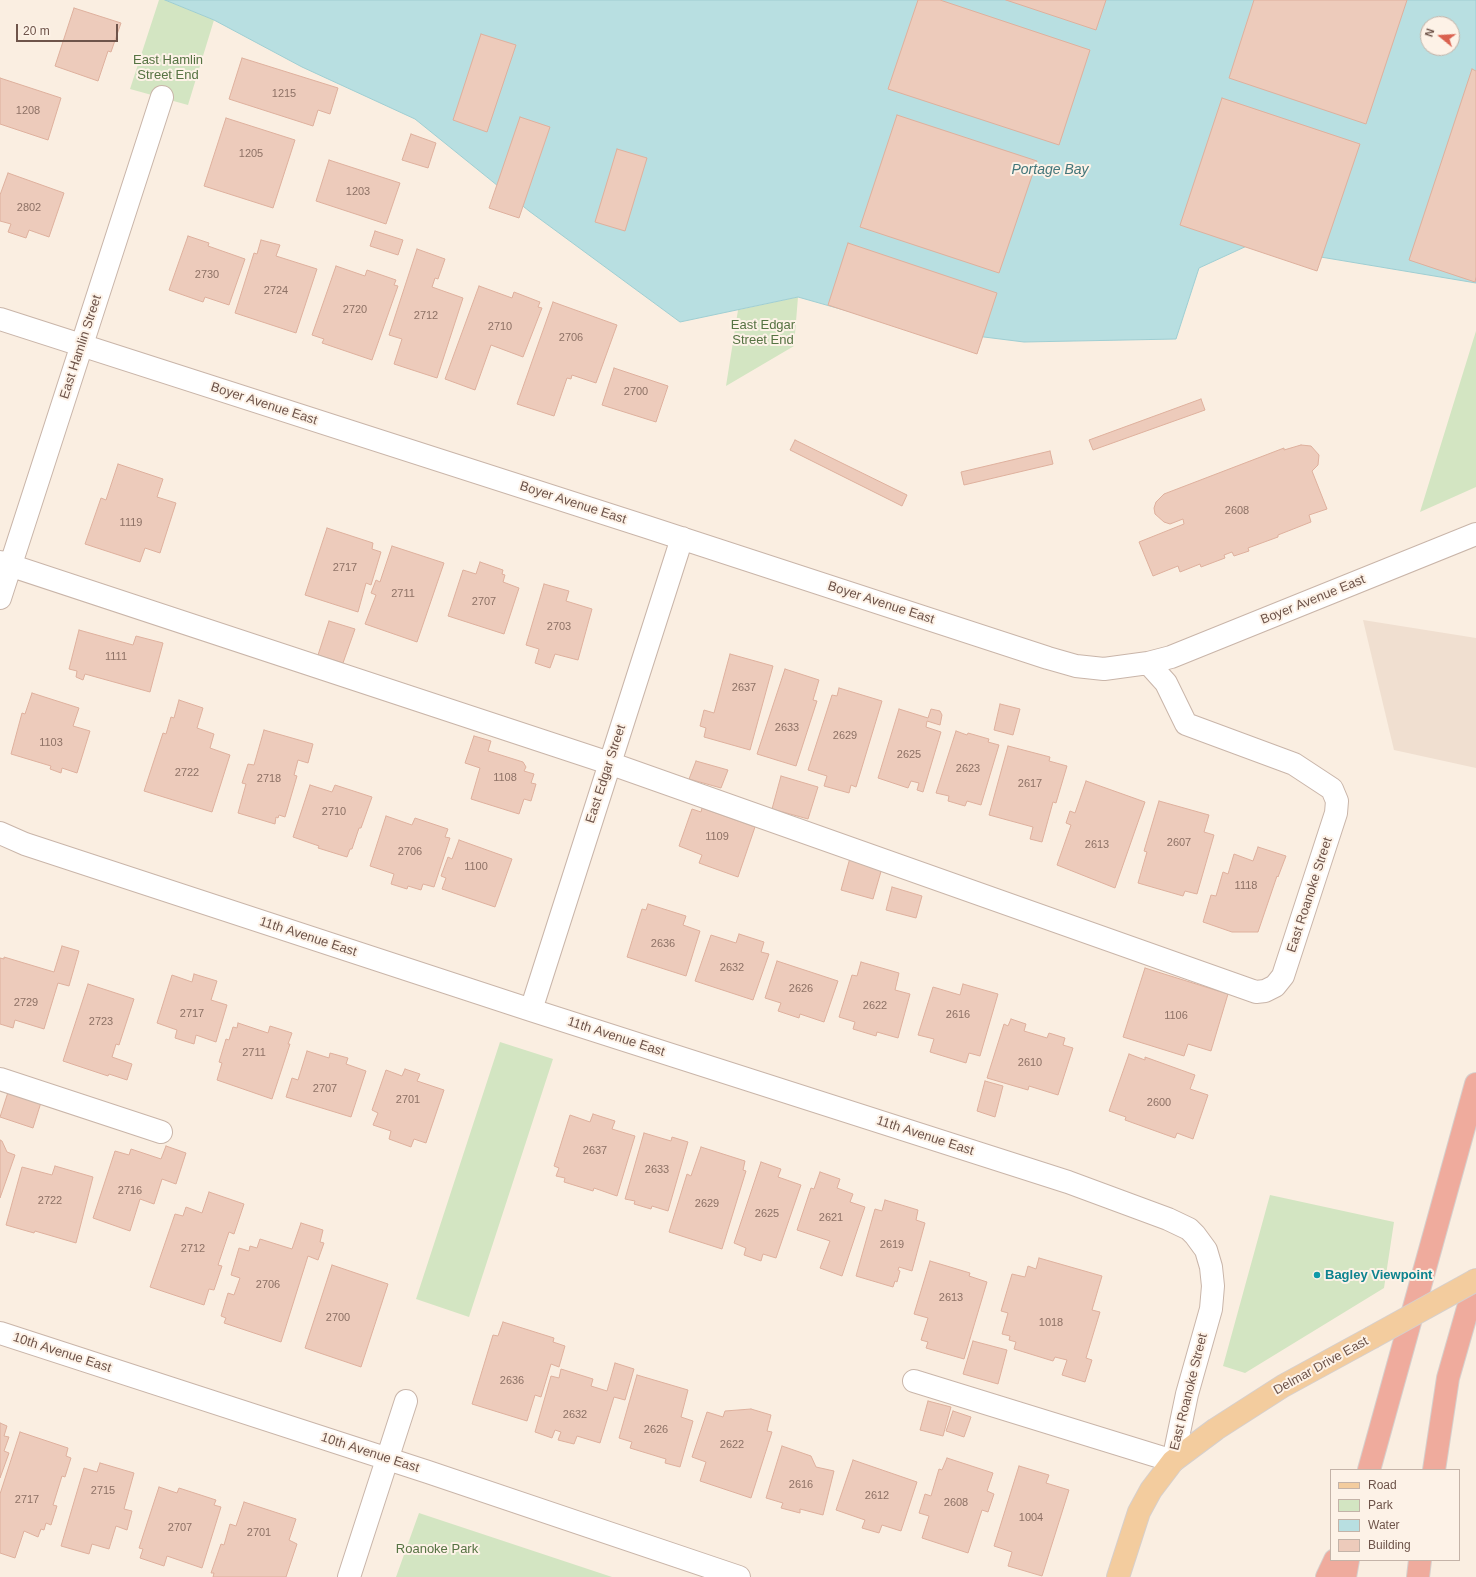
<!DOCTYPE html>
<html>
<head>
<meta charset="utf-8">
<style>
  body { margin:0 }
  #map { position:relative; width:1476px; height:1577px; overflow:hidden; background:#faeee1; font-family:Helvetica,sans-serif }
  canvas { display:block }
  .legend { position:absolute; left:1330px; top:1469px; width:130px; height:92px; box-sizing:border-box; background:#fdf2e7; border:1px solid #c4b3a8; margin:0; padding:5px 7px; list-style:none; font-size:12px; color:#6e544a }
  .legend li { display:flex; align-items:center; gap:8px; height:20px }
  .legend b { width:20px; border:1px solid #c4b3a8 }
  .north { position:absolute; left:1420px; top:16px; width:40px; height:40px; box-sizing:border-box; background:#fdf2e7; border:1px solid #c4b3a8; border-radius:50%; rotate:288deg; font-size:11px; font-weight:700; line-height:16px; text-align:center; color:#6e544a }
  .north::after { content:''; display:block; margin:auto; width:14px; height:18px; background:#da6250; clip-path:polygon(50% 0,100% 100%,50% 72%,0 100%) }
  .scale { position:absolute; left:16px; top:24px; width:102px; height:18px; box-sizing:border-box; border:2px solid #6e544a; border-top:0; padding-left:5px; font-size:12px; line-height:14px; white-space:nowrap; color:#6e544a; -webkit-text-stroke:3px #fdf2e7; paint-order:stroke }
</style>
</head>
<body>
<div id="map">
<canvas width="1476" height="1577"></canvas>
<ul class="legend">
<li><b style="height:5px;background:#f3cc9e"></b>Road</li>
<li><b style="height:11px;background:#d3e5c2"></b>Park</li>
<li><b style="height:11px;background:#b8dfe1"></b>Water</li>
<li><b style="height:11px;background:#edcbbb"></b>Building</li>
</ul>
<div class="north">N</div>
<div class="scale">20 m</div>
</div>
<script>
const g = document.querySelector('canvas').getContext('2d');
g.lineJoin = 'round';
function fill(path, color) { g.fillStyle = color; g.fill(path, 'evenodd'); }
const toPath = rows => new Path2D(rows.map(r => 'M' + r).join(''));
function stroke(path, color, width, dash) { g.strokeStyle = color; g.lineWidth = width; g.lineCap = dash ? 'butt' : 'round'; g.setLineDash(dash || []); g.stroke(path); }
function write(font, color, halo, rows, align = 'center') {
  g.font = font + ' Helvetica,sans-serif'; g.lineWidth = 4; g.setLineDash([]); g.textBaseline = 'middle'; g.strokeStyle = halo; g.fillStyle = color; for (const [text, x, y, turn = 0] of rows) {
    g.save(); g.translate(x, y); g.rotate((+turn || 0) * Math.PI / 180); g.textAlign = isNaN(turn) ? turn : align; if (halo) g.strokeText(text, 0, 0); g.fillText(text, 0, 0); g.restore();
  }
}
fill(toPath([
  [1363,620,1476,638,1476,768,1394,750]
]), '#f0dfd0');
fill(toPath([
  [159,0,165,0,214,20,188,105,130,89],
  [798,297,794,346,726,386,738,310],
  [1476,331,1476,487,1420,512],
  [500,1042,553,1059,469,1317,416,1299],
  [1270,1195,1394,1222,1384,1288,1245,1373,1223,1366],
  [419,1513,612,1577,396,1577]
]), '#d3e5c2');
const water = toPath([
  [165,0,1476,0,1476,283,1249,245,1199,268,1176,339,1024,342,904,327,798,297,680,322,529,211,415,119,302,67,214,20,165,0],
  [1428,24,1452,24,1452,48,1428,48,1428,24]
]);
fill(water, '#b8dfe1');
stroke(water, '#9fced2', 1);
const building = toPath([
  [918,0,940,0,1090,50,1059,145,888,89,918,0],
  [1006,0,1106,0,1096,30,1006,0],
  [1254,0,1407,0,1366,124,1229,78,1254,0],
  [74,8,121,23,111,52,108,51,98,81,55,66,74,8],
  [481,34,516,45,487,132,453,120,481,34],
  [242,58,338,88,330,114,318,110,313,126,229,99,242,58],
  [1472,69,1476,71,1476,277,1475,282,1409,260,1472,69],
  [0,78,61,98,48,140,0,124,0,78],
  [1222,98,1360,144,1317,271,1180,225,1222,98],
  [897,115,1037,161,999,273,860,227,897,115],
  [520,117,550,127,519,218,489,208,520,117],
  [226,118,295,140,273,208,204,186,226,118],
  [411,134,436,143,428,168,402,160,411,134],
  [617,149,647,158,625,231,595,222,617,149],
  [329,160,400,183,386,224,316,201,329,160],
  [8,173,64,193,49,237,29,230,26,238,8,232,11,224,0,221,0,195,8,173],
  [375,231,403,240,398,255,370,246,375,231],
  [188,236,209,243,208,246,245,259,229,305,205,297,203,302,169,290,188,236],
  [261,240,280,245,276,256,317,269,296,333,235,313,254,253,257,254,261,240],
  [848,243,997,293,977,354,828,305,848,243],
  [417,249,445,259,438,279,435,278,432,287,463,298,437,378,394,364,402,339,389,335,417,249],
  [336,266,365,276,367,270,396,280,394,285,398,286,372,360,322,343,324,339,312,335,336,266],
  [479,286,512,298,514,292,540,302,538,307,542,308,523,357,491,345,475,390,445,379,479,286],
  [553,302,617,325,596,383,572,375,571,379,567,378,554,416,517,404,553,302],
  [614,368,668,386,656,422,602,405,614,368],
  [1201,399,1205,410,1093,450,1089,440,1201,399],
  [795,440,907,495,902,506,790,450,795,440],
  [1301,445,1311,446,1319,455,1318,465,1312,471,1327,509,1309,515,1311,522,1278,535,1278,537,1248,548,1249,551,1234,556,1232,552,1224,555,1225,558,1201,567,1200,564,1180,572,1178,566,1153,576,1139,542,1184,524,1183,519,1170,524,1164,522,1155,514,1154,508,1156,502,1164,494,1284,448,1284,450,1301,445],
  [1050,451,1053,464,964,485,961,472,1050,451],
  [118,464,163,479,157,497,176,503,160,553,145,548,140,562,85,544,101,498,106,500,118,464],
  [327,528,373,543,372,549,381,552,371,585,366,583,358,612,305,595,327,528],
  [392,546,444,563,417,642,365,624,376,595,371,593,376,580,380,582,392,546],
  [480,562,503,570,502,574,505,575,503,582,519,588,504,634,448,616,463,570,476,574,480,562],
  [544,584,569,591,566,601,592,609,578,660,555,654,550,668,535,663,539,649,526,645,544,584],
  [329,621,355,629,343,663,318,655,329,621],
  [79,630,133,645,136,636,163,643,150,692,85,674,83,680,76,677,77,671,69,669,79,630],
  [730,654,773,666,750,750,704,737,706,728,700,726,704,710,714,713,730,654],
  [785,669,819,680,813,700,817,701,796,766,757,754,785,669],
  [839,688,882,701,856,787,851,785,849,793,824,786,827,776,808,770,832,695,837,696,839,688],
  [32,693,79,708,73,726,90,731,77,773,62,768,61,773,50,769,51,766,11,754,22,713,25,714,32,693],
  [179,700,203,708,197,728,214,734,210,748,230,755,212,812,144,791,163,733,166,734,171,717,174,718,179,700],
  [1000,704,1020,709,1013,735,994,730,1000,704],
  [899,709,928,718,931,709,940,711,942,715,940,725,927,721,926,727,941,732,923,792,917,790,919,783,911,781,908,788,878,778,899,709],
  [264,730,313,744,308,763,298,760,294,775,297,776,285,817,279,815,278,818,276,817,275,824,238,813,246,784,242,783,248,764,254,765,264,730],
  [956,731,967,735,968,733,989,739,988,742,999,745,981,805,967,801,965,806,948,801,949,796,936,793,956,731],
  [474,736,491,741,488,751,523,762,526,767,524,771,534,774,531,783,536,784,531,801,524,799,519,814,471,799,480,768,465,763,474,736],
  [1008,746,1050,757,1049,761,1067,766,1056,803,1053,802,1042,842,1030,839,1033,827,989,815,1008,746],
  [696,761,728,770,721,788,689,779,696,761],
  [781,776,818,787,808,819,772,809,781,776],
  [1086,781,1145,802,1115,888,1057,865,1071,825,1066,823,1070,811,1075,813,1086,781],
  [310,785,332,792,335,785,372,797,361,828,359,828,352,849,350,849,347,857,318,848,319,846,293,837,310,785],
  [1159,801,1209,815,1204,832,1214,835,1197,894,1185,891,1183,896,1138,883,1147,852,1144,851,1159,801],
  [702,808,755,827,738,877,699,863,702,855,679,846,692,809,701,812,702,808],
  [386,816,412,825,415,818,448,829,445,837,450,838,434,887,423,884,421,890,408,886,407,889,391,884,394,874,370,866,386,816],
  [459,840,512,859,495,907,442,889,446,878,441,876,448,857,452,859,459,840],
  [1258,847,1286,856,1278,877,1277,876,1258,932,1232,932,1203,922,1211,895,1216,896,1223,872,1228,874,1234,854,1253,861,1258,847],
  [850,858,882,868,873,899,841,890,850,858],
  [892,887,922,896,916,918,886,910,892,887],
  [648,904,686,916,683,925,700,931,686,976,627,957,642,909,646,910,648,904],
  [739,934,764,942,761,952,769,954,753,1000,695,981,711,935,736,943,739,934],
  [62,946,79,951,69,986,58,983,44,1029,15,1020,13,1028,0,1024,0,958,4,959,4,957,54,972,62,946],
  [777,961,838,981,824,1022,800,1014,799,1018,778,1011,781,1003,765,998,777,961],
  [861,962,899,973,895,990,910,994,898,1038,877,1032,876,1036,853,1029,855,1022,839,1017,852,975,857,976,861,962],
  [1145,968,1228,994,1211,1051,1188,1044,1184,1056,1123,1037,1145,968],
  [194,974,217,981,211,1000,227,1005,216,1042,196,1035,194,1044,175,1038,177,1030,157,1023,172,975,192,982,194,974],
  [88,984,134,999,119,1045,116,1044,112,1057,132,1064,127,1080,109,1074,108,1076,63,1061,88,984],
  [963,984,998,994,980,1056,969,1053,966,1063,930,1052,934,1039,918,1035,933,987,960,995,963,984],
  [1011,1019,1026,1024,1024,1031,1047,1038,1049,1033,1065,1038,1063,1045,1073,1048,1058,1095,1029,1086,1028,1090,987,1078,1004,1024,1008,1026,1011,1019],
  [238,1023,268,1033,270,1026,292,1033,288,1044,290,1044,272,1099,217,1080,222,1063,219,1062,226,1039,229,1040,233,1027,237,1028,238,1023],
  [307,1051,329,1058,330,1053,348,1058,346,1064,366,1071,351,1117,286,1097,292,1078,298,1080,307,1051],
  [1129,1054,1145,1060,1145,1057,1195,1075,1190,1089,1208,1095,1193,1139,1177,1133,1175,1138,1125,1120,1126,1117,1109,1111,1129,1054],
  [405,1069,420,1074,417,1081,444,1090,426,1143,414,1139,411,1147,389,1139,391,1131,373,1125,378,1113,372,1110,386,1070,402,1076,405,1069],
  [985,1081,1003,1086,995,1117,977,1111,985,1081],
  [10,1086,43,1096,33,1128,0,1117,10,1086],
  [593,1114,615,1121,612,1129,635,1136,617,1196,594,1188,593,1191,564,1182,565,1178,556,1176,559,1168,554,1166,570,1115,590,1122,593,1114],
  [644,1133,671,1141,672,1137,688,1142,668,1211,652,1206,651,1209,634,1204,635,1201,625,1199,644,1133],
  [0,1140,2,1141,7,1152,15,1155,0,1198,0,1140],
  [166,1146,186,1153,176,1184,162,1179,154,1204,140,1199,130,1231,93,1218,115,1151,129,1155,131,1149,161,1159,166,1146],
  [701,1147,745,1161,743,1170,746,1171,722,1249,669,1232,687,1174,691,1176,701,1147],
  [761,1162,781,1169,778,1177,801,1185,776,1258,763,1254,761,1261,744,1255,746,1248,734,1243,761,1162],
  [55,1166,93,1177,76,1243,35,1231,34,1233,6,1225,22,1167,52,1175,55,1166],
  [820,1172,840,1179,837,1188,853,1194,850,1202,865,1207,842,1276,820,1268,830,1241,797,1230,811,1188,814,1189,820,1172],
  [209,1192,244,1204,234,1234,229,1232,218,1265,222,1266,214,1290,209,1289,204,1305,150,1287,175,1214,183,1216,186,1207,202,1213,209,1192],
  [885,1200,918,1210,916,1220,925,1223,912,1271,899,1267,898,1270,900,1271,897,1282,895,1281,893,1287,856,1276,875,1209,882,1211,885,1200],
  [301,1223,323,1230,320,1242,324,1243,318,1260,308,1256,281,1342,224,1323,226,1318,221,1316,228,1293,234,1295,240,1278,231,1275,239,1248,249,1251,250,1246,257,1248,260,1239,292,1249,301,1223],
  [1039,1258,1102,1276,1092,1310,1100,1312,1086,1358,1092,1360,1085,1382,1062,1375,1067,1360,1055,1357,1053,1361,1014,1349,1016,1342,1009,1340,1010,1336,1002,1334,1008,1313,1001,1311,1012,1274,1025,1277,1028,1266,1036,1269,1039,1258],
  [930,1261,970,1273,969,1276,987,1282,964,1359,926,1348,928,1342,921,1340,928,1318,914,1314,930,1261],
  [332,1265,388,1284,361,1367,305,1348,332,1265],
  [503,1322,554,1338,553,1342,565,1346,559,1367,551,1364,541,1397,535,1395,527,1421,472,1404,493,1335,498,1336,503,1322],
  [973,1341,1007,1350,998,1384,963,1374,973,1341],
  [615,1363,634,1369,625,1400,614,1397,600,1443,577,1436,574,1444,558,1440,561,1432,555,1430,552,1438,535,1432,551,1376,559,1378,561,1369,593,1379,591,1386,607,1391,615,1363],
  [637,1375,688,1390,681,1417,693,1421,680,1467,665,1463,666,1459,630,1448,632,1442,619,1438,637,1375],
  [928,1401,951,1407,943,1436,920,1430,928,1401],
  [751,1409,771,1415,767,1431,772,1432,751,1498,700,1481,706,1462,692,1457,707,1412,723,1417,725,1411,751,1409],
  [953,1411,971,1417,964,1437,946,1431,953,1411],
  [0,1423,7,1426,4,1436,9,1437,4,1451,9,1453,0,1478,0,1423],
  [20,1432,68,1448,66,1456,71,1458,65,1477,62,1476,53,1505,57,1506,51,1525,46,1523,44,1530,41,1529,38,1537,24,1531,15,1558,0,1553,0,1494,20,1432],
  [782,1446,811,1456,816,1467,834,1471,823,1515,800,1509,800,1513,781,1508,783,1503,766,1498,782,1446],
  [947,1458,993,1473,987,1491,994,1494,988,1512,982,1510,968,1553,922,1538,929,1516,919,1513,925,1494,931,1496,939,1469,942,1470,947,1458],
  [853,1460,917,1482,901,1531,882,1525,879,1533,862,1528,865,1520,836,1510,853,1460],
  [100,1463,134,1473,124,1509,132,1511,127,1530,116,1526,109,1549,92,1544,89,1554,61,1546,84,1468,97,1472,100,1463],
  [1019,1466,1049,1475,1046,1483,1069,1490,1042,1576,1008,1566,1012,1552,994,1546,1019,1466],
  [159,1487,177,1493,179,1488,216,1500,214,1505,221,1507,202,1568,167,1556,164,1566,140,1558,143,1549,139,1548,159,1487],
  [244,1502,296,1519,289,1540,297,1544,286,1577,213,1577,214,1573,211,1573,221,1544,224,1545,230,1524,236,1526,244,1502]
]);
fill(building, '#edcbbb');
stroke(building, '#deb09d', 1);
const minor = toPath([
  [0,319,647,527,1048,658,1076,666,1104,669,1148,663,1171,657,1476,534],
  [0,562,609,763,1256,992,1265,991,1275,986,1283,976,1336,813,1337,801,1332,789,1294,764,1186,724,1166,683,1148,663],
  [0,598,162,97],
  [0,833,25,844,531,1010,1068,1182,1168,1219,1189,1229,1195,1235,1206,1250,1211,1267,1213,1286,1211,1309,1187,1394,1173,1461,914,1381],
  [531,1010,682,538],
  [0,1079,161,1132],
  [0,1333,428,1472,739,1577],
  [349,1577,406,1401]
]);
const major = toPath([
  [1118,1577,1139,1512,1151,1490,1173,1461,1216,1429,1283,1386,1371,1338]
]);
const highway = toPath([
  [1369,1470,1476,1084],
  [1434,1470,1448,1378,1476,1280],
  [1327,1577,1335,1560],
  [1345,1577,1348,1560],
  [1418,1577,1420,1560]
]);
stroke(minor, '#c9b5a9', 24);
stroke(major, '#d6cfcc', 24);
stroke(highway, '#d6cfcc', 24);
stroke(minor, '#fff', 22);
stroke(major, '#f3cc9e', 22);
stroke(highway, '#efab9d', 22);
const majorBridge = toPath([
  [1371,1338,1476,1280]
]);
stroke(majorBridge, '#d6cfcc', 24, []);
stroke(majorBridge, '#f3cc9e', 22);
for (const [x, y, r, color] of [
  [1317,1275,4,"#0f9aa8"]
]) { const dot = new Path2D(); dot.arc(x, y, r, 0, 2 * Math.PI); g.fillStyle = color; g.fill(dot); stroke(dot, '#fdf2e7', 1.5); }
write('11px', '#8e7266', null, [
  ["1215",284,94],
  ["1208",28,111],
  ["1205",251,154],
  ["1203",358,192],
  ["2802",29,208],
  ["2730",207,275],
  ["2724",276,291],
  ["2720",355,310],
  ["2712",426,316],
  ["2710",500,327],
  ["2706",571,338],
  ["2700",636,392],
  ["2608",1237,511],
  ["1119",131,523],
  ["2717",345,568],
  ["2711",403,594],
  ["2707",484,602],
  ["2703",559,627],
  ["1111",116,657],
  ["2637",744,688],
  ["2633",787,728],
  ["2629",845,736],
  ["1103",51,743],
  ["2625",909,755],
  ["2623",968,769],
  ["2722",187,773],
  ["1108",505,778],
  ["2718",269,779],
  ["2617",1030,784],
  ["2710",334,812],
  ["1109",717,837],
  ["2607",1179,843],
  ["2613",1097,845],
  ["2706",410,852],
  ["1100",476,867],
  ["1118",1246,886],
  ["2636",663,944],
  ["2632",732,968],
  ["2626",801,989],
  ["2729",26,1003],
  ["2622",875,1006],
  ["2717",192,1014],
  ["2616",958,1015],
  ["1106",1176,1016],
  ["2723",101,1022],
  ["2711",254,1053],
  ["2610",1030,1063],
  ["2707",325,1089],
  ["2701",408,1100],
  ["2600",1159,1103],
  ["2637",595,1151],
  ["2633",657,1170],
  ["2716",130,1191],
  ["2722",50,1201],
  ["2629",707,1204],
  ["2625",767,1214],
  ["2621",831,1218],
  ["2619",892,1245],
  ["2712",193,1249],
  ["2706",268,1285],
  ["2613",951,1298],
  ["2700",338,1318],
  ["1018",1051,1323],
  ["2636",512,1381],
  ["2632",575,1415],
  ["2626",656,1430],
  ["2622",732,1445],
  ["2616",801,1485],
  ["2715",103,1491],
  ["2612",877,1496],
  ["2717",27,1500],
  ["2608",956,1503],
  ["1004",1031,1518],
  ["2707",180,1528],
  ["2701",259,1533]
]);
write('13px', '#567343', '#fdf2e7', [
  ["East Hamlin",168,60],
  ["Street End",168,75],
  ["East Edgar",763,325],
  ["Street End",763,340],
  ["Roanoke Park",437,1549]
]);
write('13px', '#6e544a', '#fdf2e7', [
  ["East Hamlin Street",81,347,-72],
  ["Boyer Avenue East",264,404,18],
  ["Boyer Avenue East",573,503,18],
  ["Boyer Avenue East",1313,600,-22],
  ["Boyer Avenue East",881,603,18],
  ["East Edgar Street",606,774,-72],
  ["East Roanoke Street",1310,895,-72],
  ["11th Avenue East",308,937,18],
  ["11th Avenue East",616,1037,18],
  ["11th Avenue East",925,1136,18],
  ["10th Avenue East",62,1353,18],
  ["Delmar Drive East",1321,1366,-29],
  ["East Roanoke Street",1189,1392,-76],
  ["10th Avenue East",370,1453,18]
]);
write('bold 13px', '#0d838f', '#fdf2e7', [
  ["Bagley Viewpoint",1325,1275]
], 'left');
write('italic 14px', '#43767a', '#fdf2e7', [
  ["Portage Bay",1050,170]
]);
</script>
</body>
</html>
